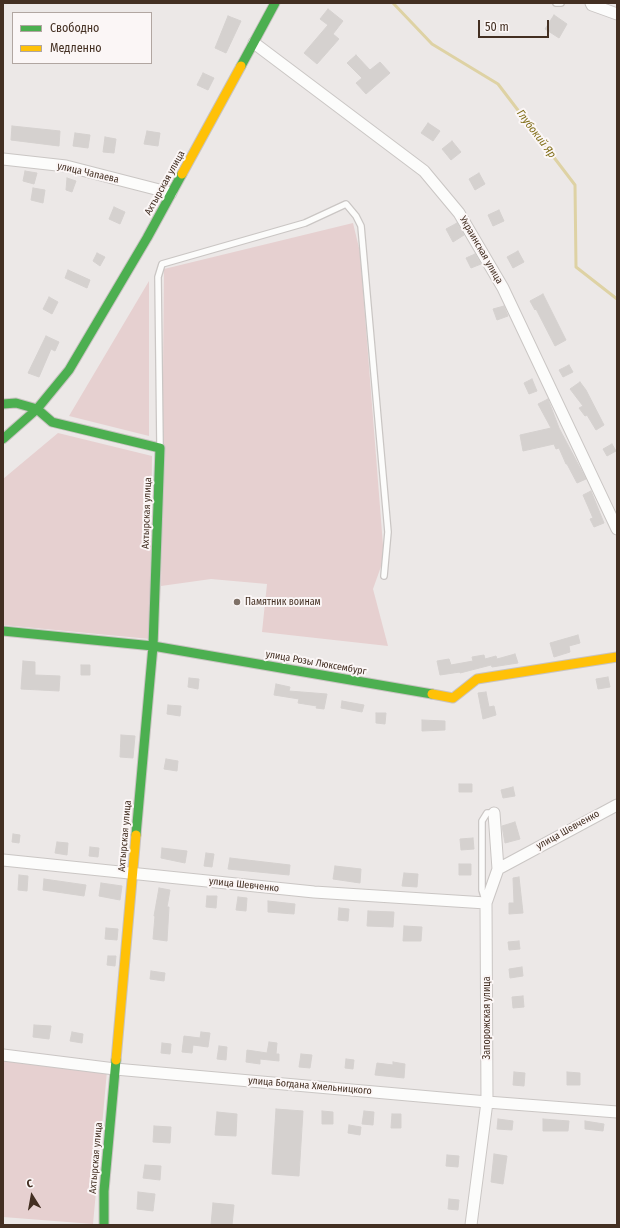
<!DOCTYPE html>
<html>
<head>
<meta charset="utf-8">
<style>
  body { margin:0 }
  #map { position:relative; width:620px; height:1228px; overflow:hidden; background:#ece8e7; font-family:"Fira Sans Condensed",sans-serif }
  canvas { display:block }
  .frame { position:absolute; inset:0; border:4px solid #432f22; pointer-events:none }
  .legend { position:absolute; left:12px; top:12px; width:140px; height:52px; box-sizing:border-box; background:#fbf6f6; border:1px solid #b1a6a1; margin:0; padding:5px 7px; list-style:none; font-size:12px; color:#432f22 }
  .legend li { display:flex; align-items:center; gap:8px; height:20px }
  .legend b { width:20px; border:1px solid #b1a6a1 }
  .north { position:absolute; left:12px; top:1176px; width:40px; height:40px; -webkit-text-stroke:3px #fbf6f6; paint-order:stroke; rotate:349deg; font-size:11px; font-weight:700; line-height:16px; text-align:center; color:#432f22 }
  .north::after { content:''; display:block; margin:auto; width:14px; height:18px; background:#432f22; clip-path:polygon(50% 0,100% 100%,50% 72%,0 100%) }
  .scale { position:absolute; left:478px; top:20px; width:71px; height:18px; box-sizing:border-box; border:2px solid #432f22; border-top:0; padding-left:5px; font-size:12px; line-height:14px; white-space:nowrap; color:#432f22; -webkit-text-stroke:3px #fbf6f6; paint-order:stroke }
</style>
</head>
<body>
<div id="map">
<canvas width="620" height="1228"></canvas>
<div class="frame"></div>
<ul class="legend">
<li><b style="height:5px;background:#4caf50"></b>Свободно</li>
<li><b style="height:5px;background:#ffc107"></b>Медленно</li>
</ul>
<div class="north">С</div>
<div class="scale">50 m</div>
</div>
<script>
const g = document.querySelector('canvas').getContext('2d');
g.lineJoin = 'round';
function fill(path, color) { g.fillStyle = color; g.fill(path, 'evenodd'); }
const toPath = rows => new Path2D(rows.map(r => 'M' + r).join(''));
function stroke(path, color, width, dash) { g.strokeStyle = color; g.lineWidth = width; g.lineCap = dash ? 'butt' : 'round'; g.setLineDash(dash || []); g.stroke(path); }
function write(font, color, halo, rows, align = 'center') {
  g.font = font + ' "Fira Sans Condensed",sans-serif'; g.lineWidth = 4; g.setLineDash([]); g.textBaseline = 'middle'; g.strokeStyle = halo; g.fillStyle = color; for (const [text, x, y, turn = 0] of rows) {
    g.save(); g.translate(x, y); g.rotate((+turn || 0) * Math.PI / 180); g.textAlign = isNaN(turn) ? turn : align; if (halo) g.strokeText(text, 0, 0); g.fillText(text, 0, 0); g.restore();
  }
}
fill(toPath([
  [353,223,360,252,384,558,373,589,388,646,262,632,267,584,211,579,161,586,164,269],
  [149,281,149,436,69,416],
  [58,433,152,456,150,639,3,625,3,479],
  [3,1059,107,1071,93,1224,3,1217]
]), '#e6d0d0');
stroke(toPath([
  [393,3,432,44,498,84,575,185,576,267,617,299]
]), '#ded2a4', 3);
const building = toPath([
  [328,9,343,21,333,34,339,39,317,64,304,53,328,25,320,19,328,9],
  [554,15,567,24,559,38,545,29,554,15],
  [228,16,241,21,226,53,215,48,228,16],
  [356,55,370,70,380,62,390,73,366,94,356,83,362,78,347,63,356,55],
  [203,73,214,78,208,90,197,85,203,73],
  [428,123,440,131,433,141,421,133,428,123],
  [12,126,60,131,59,146,11,140,12,126],
  [147,131,160,133,158,146,144,144,147,131],
  [75,133,90,135,88,148,73,146,75,133],
  [105,137,116,139,114,153,103,152,105,137],
  [452,141,461,152,451,160,442,149,452,141],
  [25,171,37,173,34,184,23,181,25,171],
  [479,173,485,184,475,190,469,179,479,173],
  [67,178,76,181,72,192,66,190,67,178],
  [33,188,45,190,43,203,31,200,33,188],
  [114,207,125,212,120,224,109,219,114,207],
  [499,210,504,221,493,226,488,215,499,210],
  [457,223,464,235,453,242,446,229,457,223],
  [518,251,524,262,513,268,507,257,518,251],
  [97,253,105,257,100,266,93,261,97,253],
  [475,254,481,264,471,268,466,258,475,254],
  [68,270,90,280,87,288,65,278,68,270],
  [543,294,566,340,555,346,536,309,535,310,530,301,543,294],
  [49,297,58,302,52,314,43,309,49,297],
  [504,306,508,316,497,320,493,309,504,306],
  [46,336,59,342,55,351,51,349,39,377,28,373,46,336],
  [569,365,573,372,563,377,559,370,569,365],
  [532,379,537,391,529,394,524,383,532,379],
  [580,382,586,390,604,425,596,430,587,415,585,416,579,408,583,406,570,389,580,382],
  [548,399,559,428,586,479,577,483,567,464,566,464,559,448,556,449,554,444,523,451,520,435,551,428,538,404,548,399],
  [612,444,616,451,607,456,603,449,612,444],
  [591,491,604,523,594,527,590,519,593,518,583,495,591,491],
  [578,635,580,643,569,646,570,652,554,657,550,643,578,635],
  [515,654,518,663,492,667,491,665,460,673,460,672,440,675,437,661,449,659,451,665,473,661,472,657,484,655,485,659,496,656,497,659,515,654],
  [23,661,35,662,35,675,60,676,59,691,21,689,23,661],
  [81,665,90,665,90,675,81,675,81,665],
  [608,677,610,687,598,689,596,679,608,677],
  [189,678,199,679,198,689,188,687,189,678],
  [276,684,290,687,289,691,327,694,324,709,316,708,317,706,298,703,299,699,274,695,276,684],
  [486,692,489,707,494,706,496,715,483,719,478,693,486,692],
  [342,701,364,705,362,712,341,708,342,701],
  [168,705,181,706,180,716,167,714,168,705],
  [376,713,386,713,385,724,376,723,376,713],
  [422,720,445,721,445,730,422,731,422,720],
  [121,735,135,736,133,758,120,757,121,735],
  [166,759,178,761,177,771,164,769,166,759],
  [459,784,472,784,472,792,459,792,459,784],
  [513,787,515,796,503,798,501,790,513,787],
  [515,822,520,839,505,843,502,826,515,822],
  [13,834,20,835,19,843,12,842,13,834],
  [473,838,474,849,461,850,460,839,473,838],
  [57,842,68,843,67,855,55,853,57,842],
  [90,847,99,848,98,857,89,856,90,847],
  [162,848,187,851,185,863,161,858,162,848],
  [206,853,214,854,212,867,204,866,206,853],
  [230,858,290,865,289,875,228,869,230,858],
  [459,864,471,864,471,875,459,875,459,864],
  [335,866,361,869,360,883,333,879,335,866],
  [404,873,418,874,417,887,402,886,404,873],
  [19,875,28,876,27,891,18,890,19,875],
  [519,877,523,913,509,914,509,903,514,903,513,878,519,877],
  [44,879,86,885,84,896,43,890,44,879],
  [101,883,122,886,120,900,99,896,101,883],
  [159,888,170,890,167,907,169,907,167,941,153,939,155,916,154,916,159,888],
  [207,896,217,896,216,908,206,907,207,896],
  [238,897,247,898,246,911,236,910,238,897],
  [268,901,295,904,294,914,268,912,268,901],
  [339,908,349,909,348,921,338,920,339,908],
  [368,911,394,912,393,927,367,926,368,911],
  [404,926,422,927,421,941,403,941,404,926],
  [106,928,118,929,117,940,105,939,106,928],
  [519,941,520,949,509,950,508,942,519,941],
  [108,956,116,956,115,966,107,965,108,956],
  [522,967,523,976,510,978,509,969,522,967],
  [151,971,165,973,164,981,150,979,151,971],
  [523,996,524,1007,513,1008,512,997,523,996],
  [34,1025,51,1026,49,1039,33,1037,34,1025],
  [72,1032,83,1034,82,1043,70,1041,72,1032],
  [201,1032,210,1033,208,1047,193,1045,192,1053,182,1052,184,1036,200,1038,201,1032],
  [269,1042,277,1043,276,1054,279,1054,279,1061,260,1059,260,1064,246,1062,247,1050,267,1053,269,1042],
  [162,1043,171,1044,170,1054,161,1053,162,1043],
  [219,1046,227,1047,226,1060,217,1059,219,1046],
  [301,1054,312,1055,310,1068,299,1067,301,1054],
  [346,1059,354,1060,353,1069,345,1068,346,1059],
  [393,1062,405,1064,404,1078,375,1075,377,1063,393,1065,393,1062],
  [514,1072,525,1073,524,1086,513,1085,514,1072],
  [567,1072,580,1073,580,1085,567,1085,567,1072],
  [276,1109,303,1111,299,1176,272,1174,276,1109],
  [322,1111,333,1112,333,1124,322,1124,322,1111],
  [364,1111,374,1112,373,1125,362,1124,364,1111],
  [217,1112,237,1114,236,1136,215,1135,217,1112],
  [392,1114,401,1114,401,1128,391,1128,392,1114],
  [498,1119,513,1121,512,1130,497,1129,498,1119],
  [543,1119,569,1121,568,1131,543,1131,543,1119],
  [585,1121,604,1124,603,1131,585,1129,585,1121],
  [349,1125,361,1127,360,1135,348,1133,349,1125],
  [154,1126,171,1127,170,1143,153,1142,154,1126],
  [494,1154,507,1156,503,1184,491,1182,494,1154],
  [447,1155,459,1156,458,1167,446,1166,447,1155],
  [145,1165,161,1166,160,1180,143,1178,145,1165],
  [138,1192,155,1194,153,1211,137,1209,138,1192],
  [449,1199,459,1200,458,1210,448,1209,449,1199],
  [213,1203,234,1205,232,1225,211,1225,213,1203]
]);
fill(building, '#d5d1cf');
stroke(building, '#d5d1cf', 1);
const lane = toPath([
  [556,3,561,3],
  [160,445,158,277,162,264,305,223,346,204,356,216,361,226,388,532,384,576],
  [485,900,482,890,482,821,487,813,494,813]
]);
const street = toPath([
  [591,3,592,5,617,14],
  [254,43,424,171,459,213,503,288,617,529],
  [3,159,66,166,171,193],
  [3,860,314,892,486,903],
  [498,869,617,805],
  [3,1055,115,1069,487,1102,617,1112],
  [471,1225,487,1102,486,903,498,869,494,813]
]);
const fast = toPath([
  [241,66,275,3],
  [3,404,16,403,37,409,52,422,160,448,153,646,136,835],
  [3,439,37,409,69,370,147,238,182,174],
  [3,631,153,646,432,694],
  [104,1225,104,1191,116,1060]
]);
const slow = toPath([
  [182,174,241,66],
  [432,694,453,698,477,679,617,657],
  [116,1060,136,835]
]);
stroke(lane, '#cac6c4', 8);
stroke(street, '#cac6c4', 13);
stroke(fast, '#c8c3c1', 11);
stroke(slow, '#c8c3c1', 11);
stroke(lane, '#fcfcfb', 5.5);
stroke(street, '#fcfcfb', 11);
stroke(fast, '#4caf50', 9);
stroke(slow, '#ffc107', 9);
for (const [x, y, r, color] of [
  [237,602,4,"#7e7067"]
]) { const dot = new Path2D(); dot.arc(x, y, r, 0, 2 * Math.PI); g.fillStyle = color; g.fill(dot); stroke(dot, '#fbf6f6', 1.5); }
write('10px', '#432f22', '#fbf6f6', [
  ["улица Чапаева",88,173,13],
  ["Ахтырская улица",165,183,-61],
  ["Украинская улица",481,250,60],
  ["Ахтырская улица",147,513,-88],
  ["улица Розы Люксембург",316,663,10],
  ["улица Шевченко",568,830,-29],
  ["Ахтырская улица",125,836,-85],
  ["улица Шевченко",244,885,6],
  ["Запорожская улица",487,1018,-90],
  ["улица Богдана Хмельницкого",310,1086,5],
  ["Ахтырская улица",96,1158,-85]
]);
write('10px', '#432f22', '#fbf6f6', [
  ["Памятник воинам",245,602]
], 'left');
write('italic 11px', '#7f6d15', '#fbf6f6', [
  ["Глубокий Яр",536,134,53]
]);
</script>
</body>
</html>
